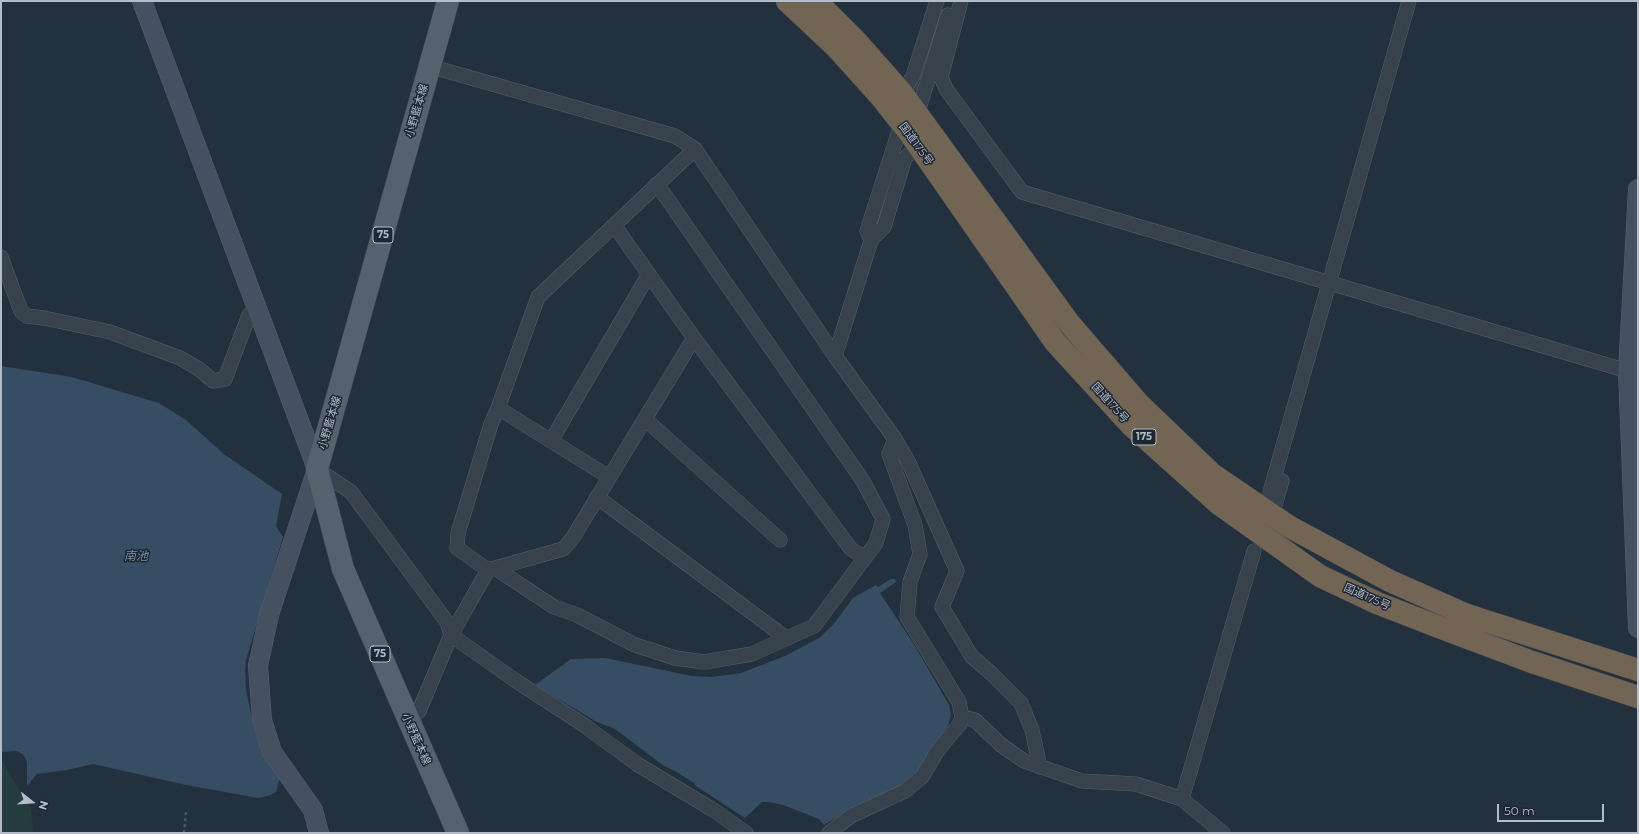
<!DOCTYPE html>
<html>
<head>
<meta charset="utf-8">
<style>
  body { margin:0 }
  #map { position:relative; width:1639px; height:834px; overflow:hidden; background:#23303d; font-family:Montserrat,sans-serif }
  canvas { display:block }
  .frame { position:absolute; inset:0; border:2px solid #b3bdc9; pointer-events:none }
  .north { position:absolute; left:12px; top:782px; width:40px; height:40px; -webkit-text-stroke:3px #1c2732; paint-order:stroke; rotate:107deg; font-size:11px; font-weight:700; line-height:16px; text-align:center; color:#b3bdc9 }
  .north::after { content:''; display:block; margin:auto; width:14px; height:18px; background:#b3bdc9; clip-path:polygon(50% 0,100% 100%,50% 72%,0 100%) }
  .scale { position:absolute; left:1497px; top:804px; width:107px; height:18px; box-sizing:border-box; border:2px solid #b3bdc9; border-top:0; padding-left:5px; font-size:12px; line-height:14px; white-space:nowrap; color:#b3bdc9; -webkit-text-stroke:3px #1c2732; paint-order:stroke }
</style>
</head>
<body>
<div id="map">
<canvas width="1639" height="834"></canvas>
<div class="frame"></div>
<div class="north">N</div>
<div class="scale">50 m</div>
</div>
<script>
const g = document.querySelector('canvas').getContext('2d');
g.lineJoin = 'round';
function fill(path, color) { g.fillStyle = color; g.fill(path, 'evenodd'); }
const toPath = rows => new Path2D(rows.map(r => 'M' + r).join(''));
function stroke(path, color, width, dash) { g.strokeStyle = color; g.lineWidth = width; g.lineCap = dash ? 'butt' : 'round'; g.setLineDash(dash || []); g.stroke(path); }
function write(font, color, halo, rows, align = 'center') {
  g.font = font + ' Montserrat,"Noto Sans JP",sans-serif'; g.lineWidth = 3; g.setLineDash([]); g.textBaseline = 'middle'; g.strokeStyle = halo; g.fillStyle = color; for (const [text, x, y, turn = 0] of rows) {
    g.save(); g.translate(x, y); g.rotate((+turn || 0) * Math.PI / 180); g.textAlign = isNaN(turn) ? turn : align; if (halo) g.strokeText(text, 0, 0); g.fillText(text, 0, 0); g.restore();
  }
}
fill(toPath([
  [1,759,31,810,33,833,1,833]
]), '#253d3e');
fill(toPath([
  [1,366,72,377,159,403,186,420,224,454,282,494,276,526,283,537,246,660,245,670,246,689,254,729,262,750,280,777,276,792,268,796,258,798,186,785,93,764,67,770,37,774,27,786,27,762,23,754,17,751,3,752,1,750],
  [891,579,895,579,896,582,880,593,915,646,949,705,951,715,948,726,912,779,899,788,852,808,824,825,819,819,783,805,768,802,762,802,745,818,696,786,694,783,675,771,664,766,615,729,595,721,535,685,571,659,605,658,692,676,711,677,741,673,785,656,819,638,833,625,853,598,876,585,878,587]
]), '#374d64');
stroke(toPath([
  [910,111,918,83]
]), '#394552', 14, [14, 7]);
const street = toPath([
  [961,1,941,77,946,89,1022,192,1638,374],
  [429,66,675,136,695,149,835,356,895,439,908,461,957,571,942,607,972,657,992,674,1021,703,1032,730,1040,767],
  [902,93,913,76,937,1],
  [917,115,948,15],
  [899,120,898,134,867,231,871,240,884,227,905,158,918,145],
  [614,225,694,338,851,549,865,558],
  [1,257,21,311,27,316,44,318,110,332,180,358,199,369,213,381,225,379,249,315,257,311],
  [835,356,874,231],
  [645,419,780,540],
  [551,441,649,274],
  [317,469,351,492,447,622,451,635,516,681,587,727,593,732,637,764,715,811,746,833],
  [609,477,498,408,538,297,695,149],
  [1270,492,1409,1],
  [597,497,786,638],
  [1272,515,1282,481],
  [495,568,554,607,575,614,635,645,675,658,704,662,752,654,814,626,876,543,883,519,863,481,657,184],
  [488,570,457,548,458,533,491,424,498,408],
  [962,717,975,720,1001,745,1024,761,1082,781,1136,784,1182,799,1223,833],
  [407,718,419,711,451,635,488,570,563,549,572,539,694,338],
  [1182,799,1254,551],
  [829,833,851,816,905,791,922,777,938,750,960,724,962,717,959,702,907,617,910,582,920,554,915,525,889,454,895,439]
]);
const secondary = toPath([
  [142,1,317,469,269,615,258,666,262,720,272,752,313,810,319,833],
  [1638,189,1628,371,1638,628]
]);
const primary = toPath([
  [448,1,317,469,343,569,458,833]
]);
const highway = toPath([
  [787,1,836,47,881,97,911,135,1055,342,1131,425,1219,504,1320,576,1377,603,1452,632,1532,662,1638,697],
  [816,1,857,42,902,93,1069,323,1139,404,1212,474,1290,527,1390,581,1467,615,1638,670]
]);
stroke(street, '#55606b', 15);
stroke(secondary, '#55606b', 20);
stroke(primary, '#404b56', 23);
stroke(highway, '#424d58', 23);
stroke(toPath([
  [184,833,186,812]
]), '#435a5b', 2.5, [3, 3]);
stroke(street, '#37424d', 14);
stroke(secondary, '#455160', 19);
stroke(primary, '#55616d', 22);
stroke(highway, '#736554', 22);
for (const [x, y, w] of [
  [383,235,20],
  [1144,437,24],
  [380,654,20]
]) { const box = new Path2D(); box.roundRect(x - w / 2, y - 8, w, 16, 3); g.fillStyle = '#1c2732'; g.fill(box); stroke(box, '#b3bdc9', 1); }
write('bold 10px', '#b3bdc9', null, [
  ["75",383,235],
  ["175",1144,437],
  ["75",380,654]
]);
write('11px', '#b3bdc9', '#1c2732', [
  ["小野藍本線",417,111,-74],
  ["国道175号",916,144,54],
  ["国道175号",1110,403,48],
  ["小野藍本線",330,423,-74],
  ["国道175号",1367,597,24],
  ["小野藍本線",416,739,66]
]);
write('italic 12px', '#7390ac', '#1c2732', [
  ["南池",136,556]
]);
</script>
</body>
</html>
